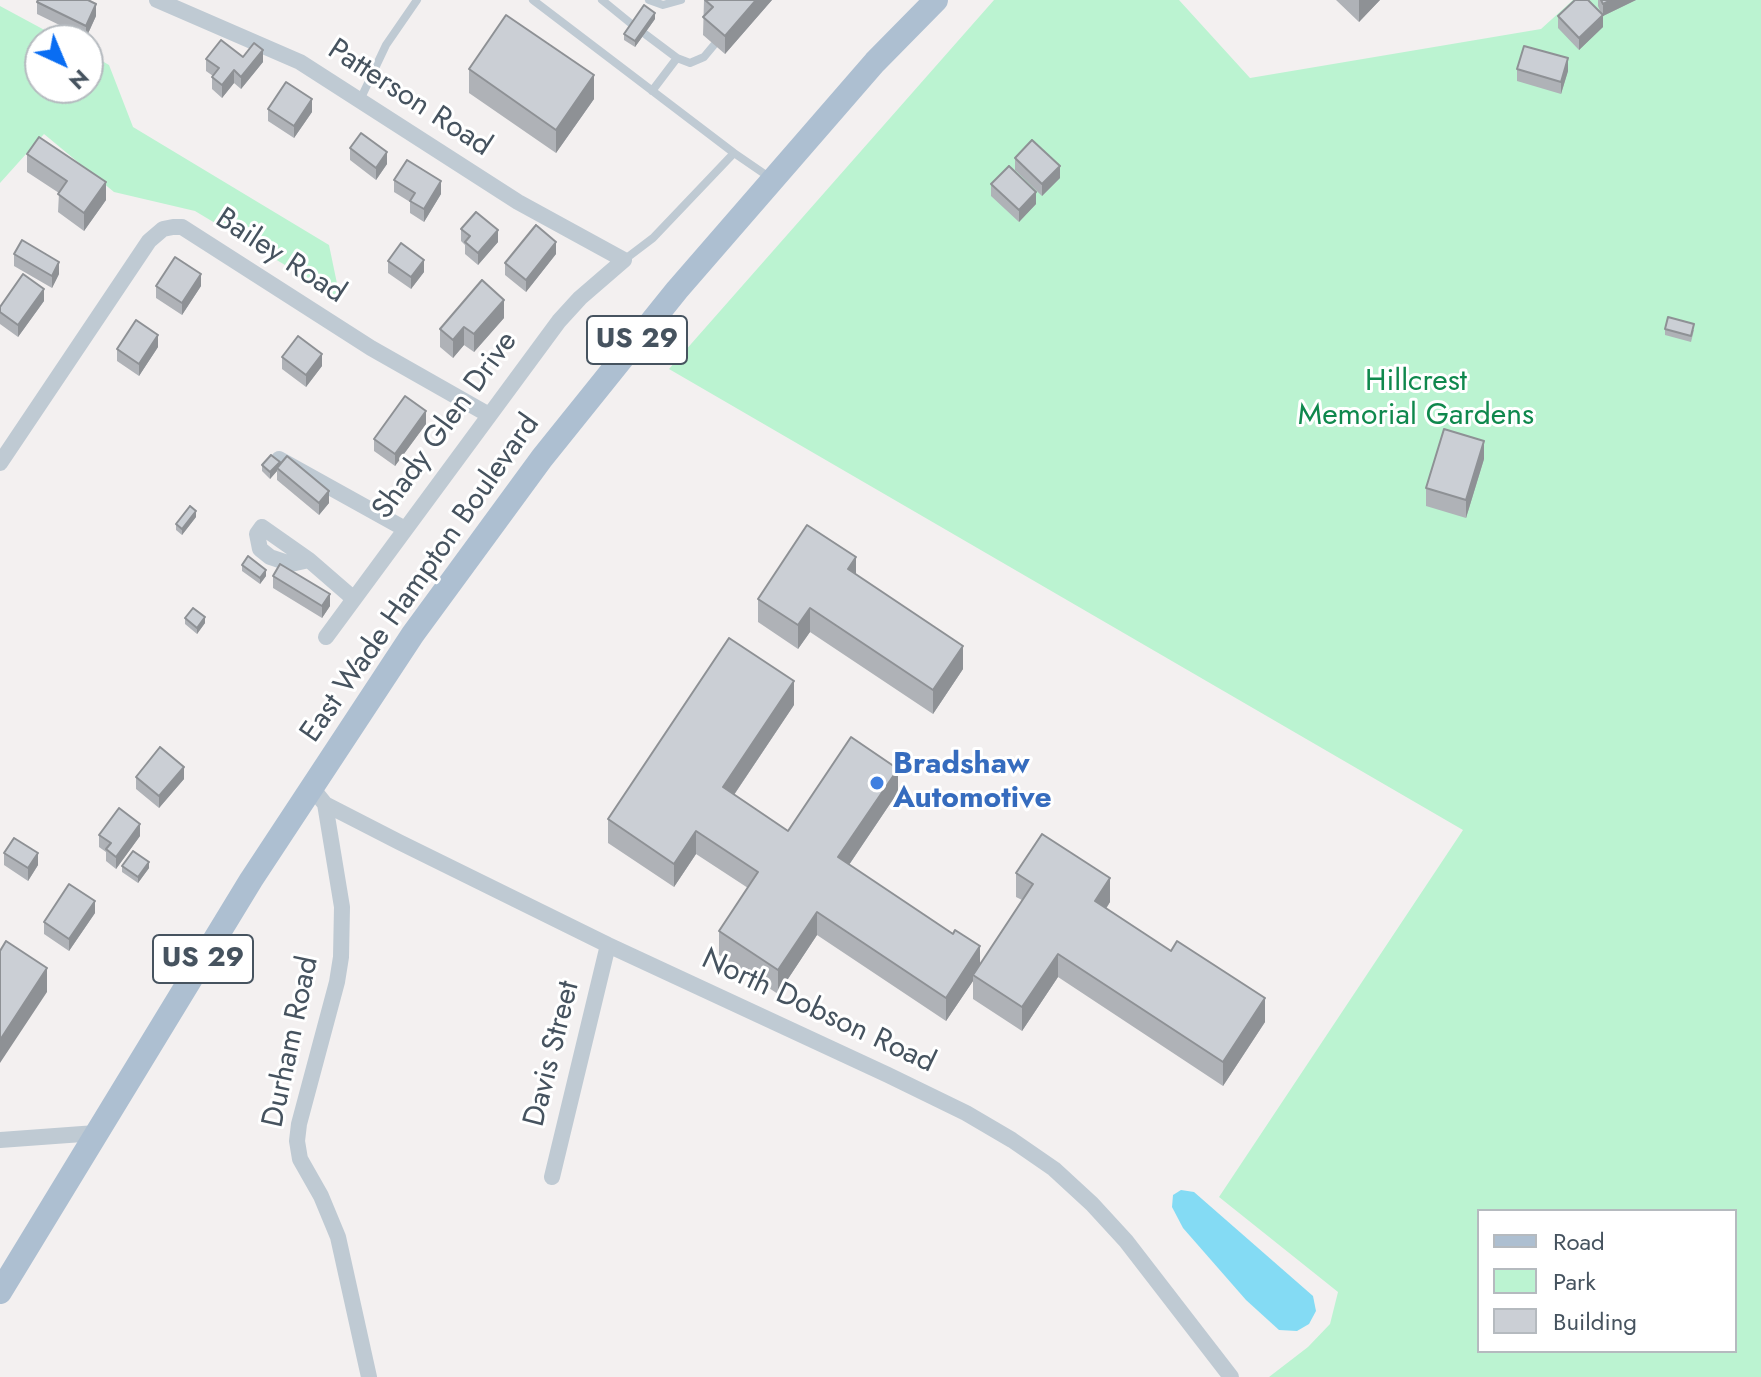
<!DOCTYPE html>
<html>
<head>
<meta charset="utf-8">
<style>
  body { margin:0 }
  #map { position:relative; width:1761px; height:1377px; overflow:hidden; background:#f3f0f0; font-family:Jost,sans-serif }
  canvas { display:block }
  .legend { position:absolute; left:1477px; top:1209px; width:260px; height:144px; box-sizing:border-box; background:#fff; border:2px solid #b5babf; margin:0; padding:10px 14px; list-style:none; font-size:24px; color:#46535f }
  .legend li { display:flex; align-items:center; gap:16px; height:40px }
  .legend b { width:40px; border:2px solid #b5babf }
  .north { position:absolute; left:24px; top:24px; width:80px; height:80px; box-sizing:border-box; background:#fff; border:2px solid #b5babf; border-radius:50%; rotate:136deg; font-size:22px; font-weight:700; line-height:32px; text-align:center; color:#46535f }
  .north::after { content:''; display:block; margin:auto; width:28px; height:36px; background:#096df3; clip-path:polygon(50% 0,100% 100%,50% 72%,0 100%) }
</style>
</head>
<body>
<div id="map">
<canvas width="1761" height="1377"></canvas>
<ul class="legend">
<li><b style="height:10px;background:#adbfd1"></b>Road</li>
<li><b style="height:22px;background:#bbf3d1"></b>Park</li>
<li><b style="height:22px;background:#cbcfd5"></b>Building</li>
</ul>
<div class="north">N</div>
</div>
<script>
const g = document.querySelector('canvas').getContext('2d');
g.lineJoin = 'round';
function fill(path, color) { g.fillStyle = color; g.fill(path, 'evenodd'); }
const toPath = rows => new Path2D(rows.map(r => 'M' + r).join(''));
function stroke(path, color, width, dash) { g.strokeStyle = color; g.lineWidth = width; g.lineCap = dash ? 'butt' : 'round'; g.setLineDash(dash || []); g.stroke(path); }
function write(font, color, halo, rows, align = 'center') {
  g.font = font + ' Jost,sans-serif'; g.lineWidth = 6; g.setLineDash([]); g.textBaseline = 'middle'; g.strokeStyle = halo; g.fillStyle = color; for (const [text, x, y, turn = 0] of rows) {
    g.save(); g.translate(x, y); g.rotate((+turn || 0) * Math.PI / 180); g.textAlign = isNaN(turn) ? turn : align; if (halo) g.strokeText(text, 0, 0); g.fillText(text, 0, 0); g.restore();
  }
}
fill(toPath([
  [994,0,1179,0,1250,78,1541,29,1573,0,1761,0,1761,1377,1269,1377,1308,1347,1330,1324,1338,1292,1219,1197,1463,830,669,369],
  [1479,1211,1735,1211,1735,1351,1479,1351],
  [0,6,63,40,40,40,40,88,88,88,88,53,109,65,133,127,329,245,340,298,195,211,114,192,44,134,0,183]
]), '#bbf3d1');
fill(toPath([
  [1181,1190,1194,1192,1313,1296,1316,1311,1309,1324,1297,1331,1279,1330,1246,1300,1183,1228,1172,1207,1173,1195]
]), '#84dbf4');
stroke(toPath([
  [533,0,734,153,769,177],
  [602,0,634,26],
  [649,0,663,5,681,0],
  [645,34,677,58,690,63,704,57,714,45],
  [652,91,677,58],
  [360,100,386,45,417,0],
  [624,260,653,238,734,153]
]), '#bfcad3', 8);
stroke(toPath([
  [157,0,300,62,518,202,624,260,580,298,559,321,326,637],
  [279,459,405,529],
  [0,463,149,241,163,229,173,227,182,227,371,348,489,415],
  [309,560,291,564,270,557,260,549,257,534,262,527,309,560,354,599],
  [313,789,325,804,399,842,608,945,888,1075,966,1113,1012,1140,1054,1169,1092,1204,1126,1241,1231,1377],
  [325,804,342,907,341,957,337,982,299,1124,297,1141,300,1159,321,1196,338,1237,369,1377],
  [0,1140,96,1133],
  [552,1177,608,945]
]), '#bfcad3', 16);
stroke(toPath([
  [0,1292,251,880,413,634,542,458,677,290,875,62,936,0]
]), '#adbfd1', 24);
fill(toPath([
  [704,0,772,0,725,54,703,35],
  [1336,0,1380,0,1359,22],
  [1598,0,1636,0,1603,16,1603,27,1579,50,1558,28,1558,16,1601,13,1598,6],
  [37,2,96,16,86,38,37,14],
  [655,19,635,47,624,40,624,34],
  [243,57,263,62,241,89,234,83,222,98,212,89,212,77,213,76,206,71,206,59],
  [469,69,594,99,556,153,469,93],
  [1517,69,1568,71,1561,94,1517,81],
  [268,109,312,112,294,138,268,121],
  [350,148,387,164,376,180,350,160],
  [27,154,106,200,84,231,58,212,59,193,27,172],
  [1015,158,1060,178,1042,196,1015,170],
  [394,180,441,194,424,222,410,213,410,202,394,192],
  [991,184,1036,204,1019,222,991,196],
  [461,229,498,242,478,265,465,254,465,245,461,241],
  [14,254,59,274,52,288,14,266],
  [556,254,526,292,505,275,505,263],
  [388,261,424,272,411,289,388,273],
  [156,286,201,286,182,315,156,298],
  [44,301,18,337,0,324,0,307],
  [504,318,474,352,464,345,453,358,440,347,440,329],
  [1665,329,1694,330,1691,342,1665,335],
  [158,347,139,376,117,361,117,349],
  [282,357,322,366,306,387,282,369],
  [426,424,395,466,374,451,374,439],
  [1484,459,1466,518,1426,506,1426,488],
  [280,464,329,503,319,515,277,480,277,471,270,479,262,471,262,465],
  [196,517,182,535,176,530,176,524],
  [242,565,266,576,260,584,242,571],
  [856,574,963,669,933,714,810,632,798,649,758,622,758,599],
  [273,576,330,606,322,618,273,588],
  [185,618,205,623,197,634,185,624],
  [794,705,734,795,788,831,898,792,849,865,980,964,1022,900,1016,897,1016,873,1110,902,1106,909,1265,1022,1223,1086,1058,977,1022,1031,973,999,973,981,946,1021,817,935,778,994,719,955,719,931,748,888,696,854,674,887,608,843,608,819],
  [136,777,184,779,159,808,136,789],
  [99,835,140,836,116,869,106,861,106,852,99,847],
  [4,853,38,865,28,881,4,865],
  [122,866,149,868,138,883,122,872],
  [95,913,69,951,44,934,44,922]
]), '#afb2b7');
fill(toPath([
  [756,0,772,0,725,54,725,36],
  [1359,0,1380,0,1359,22],
  [1611,0,1636,0,1603,16,1603,27,1579,50,1579,38,1603,16,1603,4],
  [96,4,96,16,86,38,86,26],
  [655,13,655,19,635,47,635,41],
  [263,50,263,62,241,89,241,77],
  [1568,58,1568,71,1561,94,1561,82],
  [234,70,234,83,222,98,222,85],
  [594,75,594,99,556,153,556,130],
  [312,99,312,112,294,138,294,126],
  [387,152,387,164,376,180,376,168],
  [1060,166,1060,178,1042,196,1042,184],
  [441,181,441,194,424,222,424,209],
  [106,182,106,200,84,231,84,213],
  [1036,192,1036,204,1019,222,1019,210],
  [498,230,498,242,478,265,478,253],
  [556,242,556,254,526,292,526,280],
  [424,260,424,272,411,289,411,277],
  [59,262,59,274,52,288,52,276],
  [201,274,201,286,182,315,182,303],
  [44,289,44,301,18,337,18,325],
  [504,300,504,318,474,352,474,334],
  [464,327,464,345,453,358,453,340],
  [158,335,158,347,139,376,139,364],
  [322,354,322,366,306,387,306,375],
  [426,411,426,424,395,466,395,454],
  [1484,441,1484,459,1466,518,1466,500],
  [280,462,280,468,277,468,277,471,270,479,270,472],
  [329,491,329,503,319,515,319,503],
  [196,511,196,517,182,535,182,529],
  [856,557,856,581,848,569],
  [266,570,266,576,260,584,260,578],
  [330,594,330,606,322,618,322,606],
  [810,608,810,632,798,649,798,625],
  [205,617,205,623,197,634,197,628],
  [963,646,963,669,933,714,933,690],
  [794,681,794,705,723,811,723,787],
  [184,767,184,779,159,808,159,796],
  [898,769,898,792,838,881,838,857],
  [140,824,140,836,116,869,116,857],
  [696,831,696,854,674,887,674,864],
  [38,853,38,865,28,881,28,868],
  [149,862,149,868,138,883,138,877],
  [1110,878,1110,902,1095,925,1095,901],
  [95,901,95,913,69,951,69,939],
  [817,912,817,935,778,994,778,970],
  [980,946,980,970,973,975,973,981,946,1021,946,998],
  [1058,954,1058,977,1022,1031,1022,1007],
  [47,968,47,992,0,1063,0,1040],
  [1265,998,1265,1022,1223,1086,1223,1062]
]), '#8e9195');
const building = toPath([
  [38,0,88,0,96,4,86,26,37,2,38,0],
  [705,0,756,0,725,36,703,17,713,7,705,0],
  [1575,0,1588,0,1603,15,1579,38,1558,16,1575,0],
  [1601,0,1611,0,1603,4,1601,0],
  [644,5,655,13,635,41,624,34,644,5],
  [506,15,594,75,556,130,469,69,506,15],
  [221,40,243,57,254,43,263,50,241,77,234,70,222,85,212,77,219,68,206,59,221,40],
  [1524,46,1568,58,1561,82,1517,69,1524,46],
  [286,82,312,99,294,126,268,109,286,82],
  [361,133,387,152,376,168,350,148,361,133],
  [39,137,106,182,84,213,58,194,67,181,27,154,39,137],
  [1032,140,1060,166,1042,184,1015,158,1032,140],
  [407,160,441,181,424,209,410,201,415,193,394,180,407,160],
  [1009,166,1036,192,1019,210,991,184,1009,166],
  [476,212,498,230,478,253,465,242,470,236,461,229,476,212],
  [536,225,556,242,526,280,505,263,536,225],
  [22,240,59,262,52,276,14,254,22,240],
  [401,243,424,260,411,277,388,261,401,243],
  [175,257,201,274,182,303,156,286,175,257],
  [23,274,44,289,18,325,0,312,0,307,23,274],
  [482,280,504,300,474,334,464,327,453,340,440,329,482,280],
  [1668,317,1694,324,1691,336,1665,329,1668,317],
  [136,320,158,335,139,364,117,349,136,320],
  [298,336,322,354,306,375,282,357,298,336],
  [405,396,426,411,395,454,374,439,405,396],
  [1444,429,1484,441,1466,500,1426,488,1444,429],
  [271,455,280,462,270,472,262,465,271,455],
  [287,456,329,491,319,503,277,468,287,456],
  [190,506,196,511,182,529,176,524,190,506],
  [807,525,856,557,848,569,963,646,933,690,810,608,798,625,758,599,807,525],
  [248,556,266,570,260,578,242,565,248,556],
  [280,564,330,594,322,606,273,576,280,564],
  [193,608,205,617,197,628,185,618,193,608],
  [729,638,794,681,723,787,788,831,851,737,898,769,838,857,953,934,955,930,980,946,946,998,817,912,778,970,719,931,758,872,696,831,674,864,608,819,729,638],
  [160,747,184,767,159,796,136,777,160,747],
  [119,808,140,824,116,857,106,849,111,843,99,835,119,808],
  [1042,834,1110,878,1095,901,1171,951,1177,941,1265,998,1223,1062,1058,954,1022,1007,973,975,1033,884,1016,873,1042,834],
  [14,838,38,853,28,868,4,853,14,838],
  [133,851,149,862,138,877,122,866,133,851],
  [69,884,95,901,69,939,44,922,69,884],
  [6,941,47,968,0,1040,0,951,6,941]
]);
fill(building, '#cbcfd5');
stroke(building, '#8e9195', 2);
for (const [x, y, r, color] of [
  [877,783,8,"#3f7fe0"]
]) { const dot = new Path2D(); dot.arc(x, y, r, 0, 2 * Math.PI); g.fillStyle = color; g.fill(dot); stroke(dot, '#fff', 3); }
for (const [x, y, w] of [
  [637,340,100],
  [203,959,100]
]) { const box = new Path2D(); box.roundRect(x - w / 2, y - 24, w, 48, 6); g.fillStyle = '#fff'; g.fill(box); stroke(box, '#46535f', 2); }
write('bold 28px', '#46535f', null, [
  ["US 29",637,340],
  ["US 29",203,959]
]);
write('30px', '#46535f', '#fff', [
  ["Patterson Road",409,99,33],
  ["Bailey Road",280,257,33],
  ["Shady Glen Drive",446,426,-54],
  ["East Wade Hampton Boulevard",421,579,-55],
  ["North Dobson Road",818,1012,25],
  ["Durham Road",292,1042,-78],
  ["Davis Street",553,1054,-76]
]);
write('30px', '#0f884d', '#fff', [
  ["Hillcrest",1416,383],
  ["Memorial Gardens",1416,417]
]);
write('bold 30px', '#366cbe', '#fff', [
  ["Bradshaw",893,766],
  ["Automotive",893,800]
], 'left');
</script>
</body>
</html>
